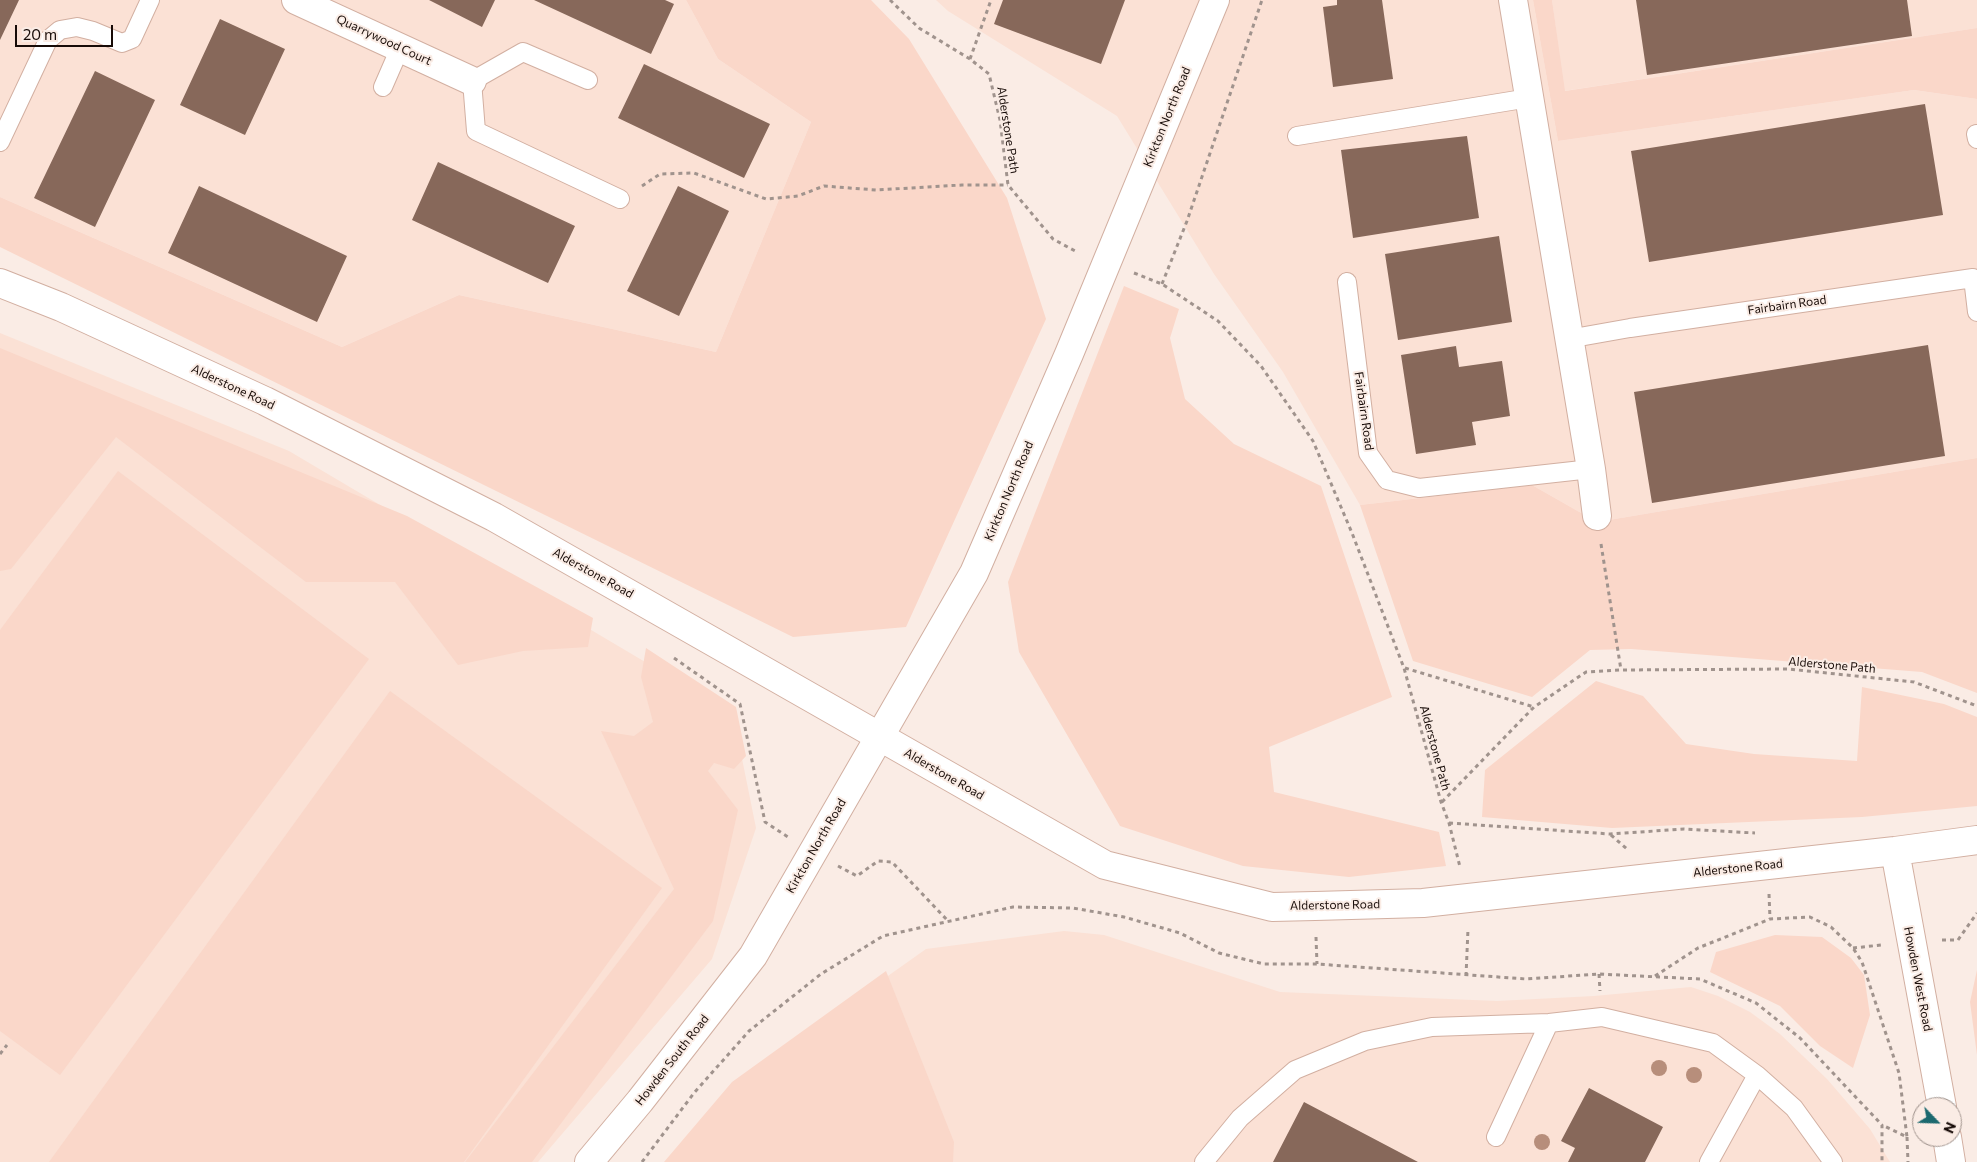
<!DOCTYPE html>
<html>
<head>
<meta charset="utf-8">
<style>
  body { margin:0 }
  #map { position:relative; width:1977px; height:1162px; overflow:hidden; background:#faece5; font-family:Commissioner,sans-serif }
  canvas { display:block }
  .north { position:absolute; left:1912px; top:1097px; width:50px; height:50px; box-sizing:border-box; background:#faece5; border:1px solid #9f928c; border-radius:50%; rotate:114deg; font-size:14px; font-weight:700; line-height:20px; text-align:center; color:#170b07 }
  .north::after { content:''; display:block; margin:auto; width:18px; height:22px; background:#1c696f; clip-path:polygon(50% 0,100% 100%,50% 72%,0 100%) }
  .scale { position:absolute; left:15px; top:25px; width:98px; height:22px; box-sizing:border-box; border:2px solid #170b07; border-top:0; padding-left:6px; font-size:15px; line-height:18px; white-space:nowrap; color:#170b07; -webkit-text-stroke:4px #faece5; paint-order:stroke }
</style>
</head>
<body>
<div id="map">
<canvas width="1977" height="1162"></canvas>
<div class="north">N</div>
<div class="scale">20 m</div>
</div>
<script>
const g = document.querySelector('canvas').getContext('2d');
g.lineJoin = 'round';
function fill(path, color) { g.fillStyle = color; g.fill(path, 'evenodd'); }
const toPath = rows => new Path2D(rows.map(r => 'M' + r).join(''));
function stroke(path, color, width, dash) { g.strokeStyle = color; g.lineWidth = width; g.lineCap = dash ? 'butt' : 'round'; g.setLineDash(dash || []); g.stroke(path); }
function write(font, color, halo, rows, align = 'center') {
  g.font = font + ' Commissioner,sans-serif'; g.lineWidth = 4; g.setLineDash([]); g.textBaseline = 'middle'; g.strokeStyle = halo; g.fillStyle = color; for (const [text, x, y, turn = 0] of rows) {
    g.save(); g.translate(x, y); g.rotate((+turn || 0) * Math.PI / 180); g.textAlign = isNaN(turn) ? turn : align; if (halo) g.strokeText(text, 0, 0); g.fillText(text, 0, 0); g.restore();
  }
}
fill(toPath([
  [0,0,686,0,718,59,811,122,716,352,459,295,342,347,0,197],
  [936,0,1533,0,1558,141,1914,90,1977,99,1977,458,1597,522,1532,485,1360,505,1283,372,1214,274,1117,116,948,11],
  [1552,0,1977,0,1977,28,1564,91],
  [0,333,289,451,733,714,756,828,712,959,538,1162,0,1162],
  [1064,931,1104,935,1280,992,1497,1001,1594,996,1691,987,1718,996,1750,1012,1780,1034,1827,1079,1870,1129,1890,1162,673,1162,734,1085,926,949]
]), '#fbe1d5');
fill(toPath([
  [686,0,871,0,909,39,1007,198,1046,319,906,627,793,637,0,247,0,197,342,347,459,295,716,352,811,122,718,59],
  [1533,0,1552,0,1565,91,1977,28,1977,99,1914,90,1558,141],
  [1124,286,1179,309,1170,338,1185,399,1234,444,1321,486,1392,697,1269,747,1274,792,1439,832,1446,866,1349,877,1243,866,1120,826,1019,652,1008,582],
  [0,348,407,516,593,618,588,647,523,651,458,665,395,582,306,582,116,437,11,569,0,571],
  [1977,458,1977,693,1922,672,1631,649,1590,650,1532,697,1413,661,1360,505,1532,485,1597,522],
  [118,471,369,659,60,1075,0,1031,0,630],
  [646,648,736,707,746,756,734,769,714,763,708,771,738,810,713,921,532,1162,465,1162,674,889,601,731,634,736,653,722,641,677],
  [1596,681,1643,696,1686,744,1754,754,1857,761,1862,687,1944,704,1977,717,1977,806,1862,817,1612,828,1482,817,1485,770],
  [390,691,662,888,464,1162,49,1162],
  [1775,935,1822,937,1851,958,1864,975,1870,1015,1853,1068,1820,1046,1780,1006,1710,972,1716,952],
  [1977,970,1977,1055,1970,1002],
  [886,971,954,1142,953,1162,664,1162,732,1082]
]), '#fad7c9');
fill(toPath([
  [0,0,19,0,0,40],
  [429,0,495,0,482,27],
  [534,0,665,0,674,4,651,54],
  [1003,0,1125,0,1101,64,994,24],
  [1337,0,1382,0,1393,79,1333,87,1323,7,1337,5],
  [1636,0,1907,0,1912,36,1647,75],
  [220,19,285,49,245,135,180,105],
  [644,64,770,124,744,178,618,118],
  [95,71,155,100,95,227,34,198],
  [1925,104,1943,215,1649,262,1631,151],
  [1467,136,1479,218,1353,238,1341,150],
  [438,162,575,226,548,283,412,220],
  [199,186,347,256,317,322,168,253],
  [678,186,729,211,679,316,627,291],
  [1499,236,1512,322,1398,340,1385,254],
  [1928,345,1945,456,1652,503,1634,392],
  [1456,346,1459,367,1502,361,1510,416,1472,422,1476,445,1416,454,1401,355],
  [1589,1088,1663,1127,1645,1162,1568,1162,1575,1148,1561,1141],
  [1304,1102,1418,1162,1273,1162]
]), '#87685a');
const service = toPath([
  [588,80,523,52,472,81,476,131,620,199],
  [383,87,400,48],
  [1976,134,1977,139],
  [1297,136,1529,98],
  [0,142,48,40,60,30,77,27,93,31,122,43,132,39,150,0],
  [1347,282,1368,453,1387,480,1419,488,1591,469],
  [1568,339,1630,328,1973,278,1977,312],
  [1496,1137,1549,1023],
  [1204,1162,1240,1118,1295,1070,1365,1041,1432,1027,1549,1023,1602,1017,1713,1043,1757,1075,1794,1108,1833,1162],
  [1709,1162,1757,1075]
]);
const minor = toPath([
  [296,0,472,81],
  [1513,0,1591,469,1597,516]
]);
const tertiary = toPath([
  [0,283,61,307,265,401,494,517,1105,865,1272,907,1315,906,1423,903,1895,851,1977,840],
  [1895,851,1942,1107],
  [1947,1137,1951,1162]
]);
const secondary = toPath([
  [589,1162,640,1101,753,956,974,573,1069,354,1215,0]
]);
stroke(service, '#d2afa1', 20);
stroke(minor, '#d2afa1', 30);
stroke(tertiary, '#d2afa1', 30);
stroke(secondary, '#d2afa1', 30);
stroke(toPath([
  [890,0,919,28,970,59,989,74,1000,120,1008,185,1053,239,1077,252],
  [970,59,991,0],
  [642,186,660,174,694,173,766,199,798,196,824,186,876,190,962,185,1008,185],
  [1134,273,1162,284,1218,321,1261,366,1313,441,1352,533,1404,668,1441,802,1449,823,1460,867],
  [1162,284,1187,221,1262,0],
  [1601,544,1621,670],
  [674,658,740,704,765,822,788,837],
  [1405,668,1534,707],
  [1442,802,1534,707,1586,672,1621,670,1788,669,1914,682,1977,706],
  [1449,823,1610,834,1684,829,1755,833],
  [1611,835,1627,849],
  [838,866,857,876,878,861,892,862,949,922],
  [1769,894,1770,919],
  [1316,937,1317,964],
  [1942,940,1958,940,1977,913],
  [1853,948,1881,945],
  [1599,974,1600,991],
  [1466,976,1468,929],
  [1655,976,1698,948,1770,919,1810,917,1831,927,1853,948,1862,962,1899,1073,1907,1137,1882,1125],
  [0,1054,7,1045],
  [1907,1137,1908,1162],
  [642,1162,694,1093,749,1031,821,974,883,936,1013,907,1073,908,1124,917,1180,933,1219,953,1264,964,1317,964,1526,979,1599,974,1700,979,1756,1003,1800,1038,1882,1125,1882,1162]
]), '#a0938d', 3, [4, 4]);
stroke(service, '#fff', 18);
stroke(minor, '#fff', 28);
stroke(tertiary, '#fff', 28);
stroke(secondary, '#fff', 28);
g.fillStyle = '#b78e7b';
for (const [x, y] of [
  [1659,1068],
  [1694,1075],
  [1542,1142]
]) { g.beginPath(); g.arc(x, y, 8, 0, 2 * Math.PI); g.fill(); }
write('12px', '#170b07', '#faece5', [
  ["Quarrywood Court",384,40,25],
  ["Kirkton North Road",1167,117,-68],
  ["Alderstone Path",1008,130,81],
  ["Fairbairn Road",1787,305,-8],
  ["Alderstone Road",233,387,25],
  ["Fairbairn Road",1364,411,82],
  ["Kirkton North Road",1009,491,-67],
  ["Alderstone Road",593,573,29],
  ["Alderstone Path",1832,665,5],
  ["Alderstone Path",1435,748,75],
  ["Alderstone Road",944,774,30],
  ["Kirkton North Road",816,846,-60],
  ["Alderstone Road",1738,868,-6],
  ["Alderstone Road",1335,905,-1],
  ["Howden West Road",1918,979,79],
  ["Howden South Road",672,1060,-52]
]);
</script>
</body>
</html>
